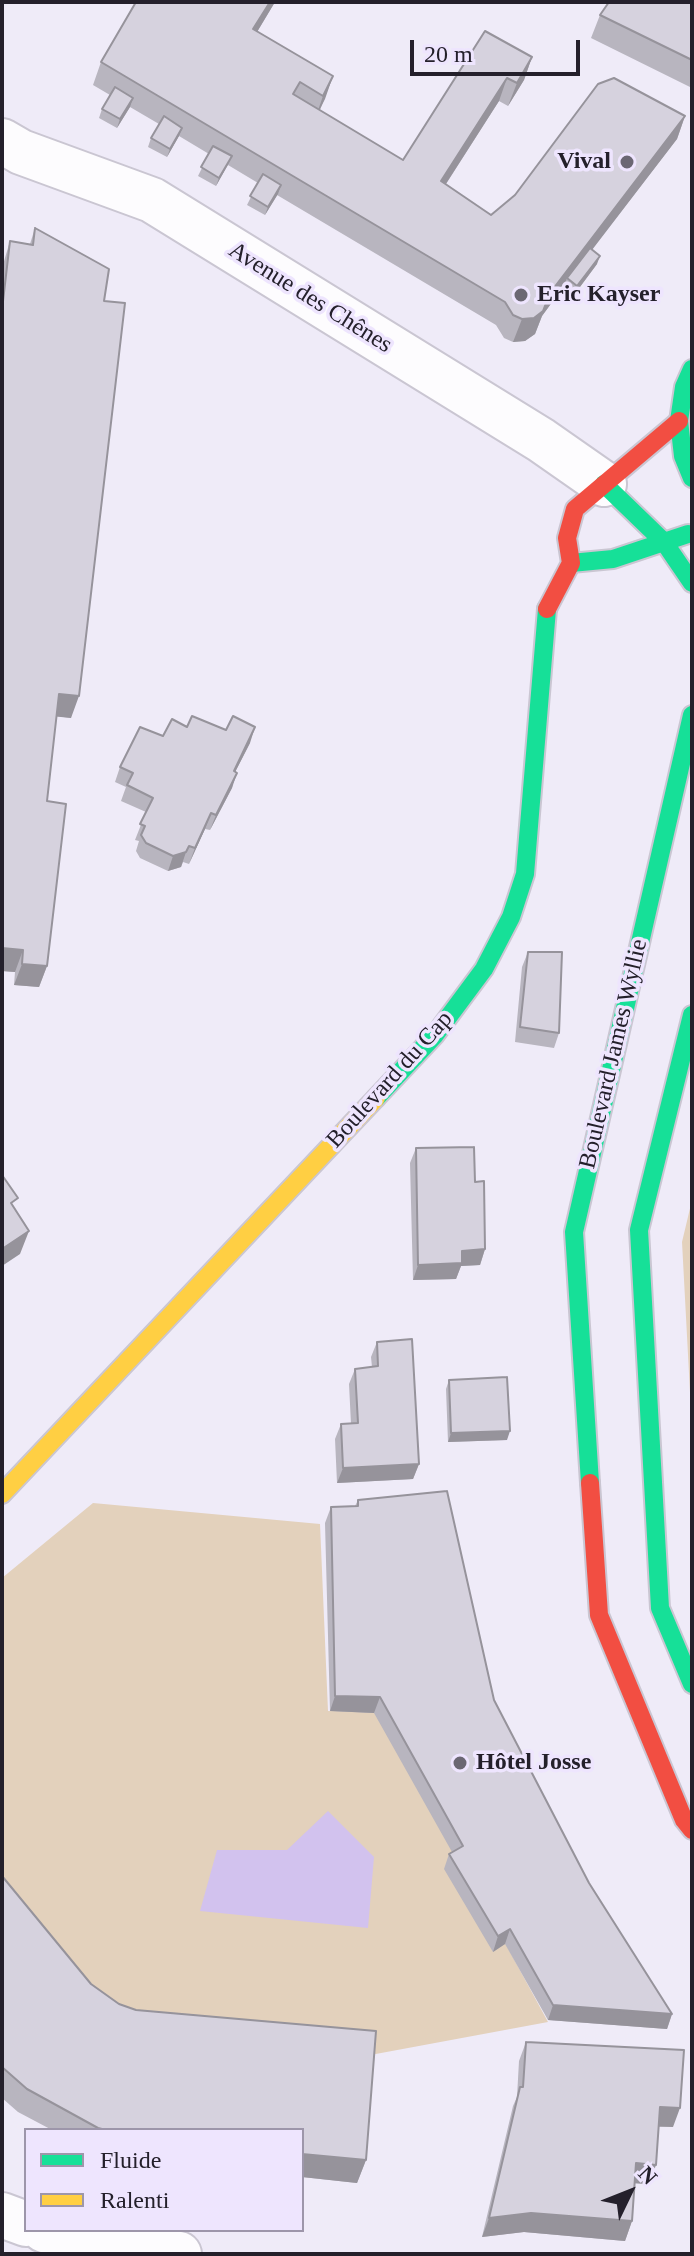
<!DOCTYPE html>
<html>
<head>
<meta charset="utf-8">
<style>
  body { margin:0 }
  #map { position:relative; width:694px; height:2256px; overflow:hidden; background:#efebf8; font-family:"Times New Roman",serif }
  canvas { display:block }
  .frame { position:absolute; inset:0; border:4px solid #24202b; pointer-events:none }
  .legend { position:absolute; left:24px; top:2128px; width:280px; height:104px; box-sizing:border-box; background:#eee5fe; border:2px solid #9d96aa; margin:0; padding:10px 14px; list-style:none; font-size:24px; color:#24202b }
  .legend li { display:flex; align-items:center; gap:16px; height:40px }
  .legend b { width:40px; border:2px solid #9d96aa }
  .north { position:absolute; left:590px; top:2152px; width:80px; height:80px; -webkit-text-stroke:6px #eee5fe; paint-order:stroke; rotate:47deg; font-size:22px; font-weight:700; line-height:32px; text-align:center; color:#24202b }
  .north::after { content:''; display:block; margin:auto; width:28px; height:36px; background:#24202b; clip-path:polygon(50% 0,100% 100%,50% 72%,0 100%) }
  .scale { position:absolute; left:410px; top:40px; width:170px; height:36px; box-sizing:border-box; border:4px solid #24202b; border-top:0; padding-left:10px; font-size:24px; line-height:28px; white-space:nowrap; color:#24202b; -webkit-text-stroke:6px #eee5fe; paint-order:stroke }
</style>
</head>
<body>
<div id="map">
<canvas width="694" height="2256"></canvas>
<div class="frame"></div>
<ul class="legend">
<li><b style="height:10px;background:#16e098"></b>Fluide</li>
<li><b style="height:10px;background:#ffcf43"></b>Ralenti</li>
</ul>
<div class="north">N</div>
<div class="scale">20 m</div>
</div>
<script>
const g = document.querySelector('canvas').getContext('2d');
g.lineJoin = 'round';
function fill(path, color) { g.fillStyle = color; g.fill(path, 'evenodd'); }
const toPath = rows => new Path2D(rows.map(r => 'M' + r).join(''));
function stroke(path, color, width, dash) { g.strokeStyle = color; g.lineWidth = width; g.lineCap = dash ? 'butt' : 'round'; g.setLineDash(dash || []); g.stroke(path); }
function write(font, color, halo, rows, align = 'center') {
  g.font = font + ' "Times New Roman",serif'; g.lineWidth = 7; g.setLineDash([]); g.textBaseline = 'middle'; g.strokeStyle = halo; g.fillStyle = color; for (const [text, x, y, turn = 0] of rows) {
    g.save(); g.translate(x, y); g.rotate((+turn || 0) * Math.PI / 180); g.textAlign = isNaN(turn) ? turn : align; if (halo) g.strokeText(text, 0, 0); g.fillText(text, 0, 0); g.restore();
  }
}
fill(toPath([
  [692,1200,692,1430,682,1242],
  [93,1503,320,1524,328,1711,379,1710,548,2022,365,2056,147,2037,2,1913,2,1578]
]), '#e3d1bc');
fill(toPath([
  [328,1811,374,1857,368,1928,200,1911,217,1850,287,1850]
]), '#d2c2ee');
const street = toPath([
  [2,141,21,152,152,200,541,440,604,484],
  [2,2215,26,2224],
  [44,2230,59,2235,179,2254]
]);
const fast = toPath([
  [692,369,684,387,679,421,683,456,692,478],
  [604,484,664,542,692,583],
  [571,563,613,559,688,534],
  [692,1015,639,1230,660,1608,692,1684],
  [376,1098,435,1035,484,969,511,917,525,874,547,609],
  [590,1483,574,1232,692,715]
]);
const slow = toPath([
  [2,1494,376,1098]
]);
const jam = toPath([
  [547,609,571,563,567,538,575,509,679,421],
  [590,1483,599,1615,684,1820,692,1830]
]);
stroke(street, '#cac6d2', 48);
stroke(fast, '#cac6d2', 22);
stroke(slow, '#cac6d2', 22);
stroke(jam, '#cac6d2', 22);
stroke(street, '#fdfcfe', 44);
stroke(fast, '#16e098', 18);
stroke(slow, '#ffcf43', 18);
stroke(jam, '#f24e42', 18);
fill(toPath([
  [275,2,257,32,333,76,320,110,403,160,532,57,524,80,508,106,499,101,446,184,491,215,685,116,677,139,592,249,597,264,574,295,564,286,542,316,535,334,525,341,513,342,504,338,496,325,277,195,265,215,247,205,258,183,228,165,216,186,198,176,209,154,179,136,167,157,148,147,151,138,159,124,130,107,117,128,99,118,102,109,110,95,93,85,101,62],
  [692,2,692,88,591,38,600,15],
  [35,228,104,301,71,718,56,716,47,801,47,966,39,987,14,985,15,972,2,971,2,268,10,241,30,244],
  [187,727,250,743,235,772,232,788,210,830,205,829,189,864,183,862,181,867,168,871,140,858,136,851,139,841,135,840,146,812,121,801,126,787,115,782,120,767,163,736],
  [528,952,559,1033,554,1048,515,1042,522,967],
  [416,1148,475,1182,485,1249,480,1265,461,1266,456,1279,413,1280,410,1163],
  [377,1342,419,1464,413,1479,337,1483,335,1439,341,1424,351,1424,349,1384,355,1369,372,1367,371,1357],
  [449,1380,507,1440,448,1442,446,1389],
  [358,1500,494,1700,589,1883,672,2014,667,2029,548,2020,505,1944,493,1952,444,1869,449,1854,452,1852,374,1713,330,1711,325,1523,331,1507,355,1506],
  [2,1876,91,1984,119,2004,136,2010,376,2031,366,2160,357,2183,302,2177,302,2130,52,2130,18,2112,2,2098],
  [526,2042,673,2127,659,2127,649,2184,634,2183,632,2221,625,2241,524,2232,482,2237,513,2106,517,2097,519,2061]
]), '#b8b5bf');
fill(toPath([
  [270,2,275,2,245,52,253,29],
  [532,57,524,80,508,106,517,83],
  [333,76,325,99,315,119,323,96],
  [507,78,499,101,433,204,441,181],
  [133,98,130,107,117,128,120,119],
  [685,116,677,139,569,280,567,278,564,286,542,316,535,334,525,341,513,342,522,319,550,293],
  [182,128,179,136,167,157,170,149],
  [232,156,228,164,216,186,219,178],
  [281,185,278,194,265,215,268,207],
  [600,256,597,264,574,295,577,286],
  [59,694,79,696,71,718,51,716],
  [255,727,250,743,228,786,234,771],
  [237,773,232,788,210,830,216,815],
  [211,813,205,829,189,864,195,848],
  [186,852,181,867,168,871,173,856],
  [2,948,23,950,15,972,2,971],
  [22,964,47,966,39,987,14,985],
  [29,1231,20,1254,2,1266,2,1249],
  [485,1249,480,1265,461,1266,456,1279,413,1280,418,1265,462,1251],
  [510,1431,507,1440,448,1442,451,1433],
  [419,1464,413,1479,337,1483,343,1468],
  [335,1696,380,1697,374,1713,330,1711],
  [510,1929,505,1944,493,1952,498,1936],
  [553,2005,672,2014,667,2029,548,2020],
  [660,2107,680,2108,673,2127,653,2126],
  [302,2154,366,2160,357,2183,302,2177],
  [636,2163,656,2165,649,2184,629,2183],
  [531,2213,632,2221,625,2241,524,2232,482,2237,489,2218]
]), '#96939b');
const building = toPath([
  [136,2,270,2,253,29,333,76,323,96,300,82,293,94,403,160,485,31,532,57,517,83,507,78,441,181,491,215,515,195,598,84,614,78,685,116,550,293,543,311,534,318,522,319,513,315,505,302,101,62,136,2],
  [609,2,692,2,692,60,600,15,609,2],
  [115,87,133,98,120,119,102,109,115,87],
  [164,116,182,128,170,149,151,138,164,116],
  [213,146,232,156,219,178,201,167,213,146],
  [263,174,281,185,268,207,250,196,263,174],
  [35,228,109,269,104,301,125,303,79,696,59,694,47,801,66,804,47,966,22,964,23,950,2,948,2,310,10,241,33,245,35,228],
  [590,248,600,256,577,286,567,278,590,248],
  [192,716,226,730,233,716,255,727,234,771,237,773,216,815,211,813,195,848,189,846,186,852,173,856,146,843,141,835,145,826,140,824,153,798,127,785,133,773,120,767,140,727,163,736,172,719,187,727,192,716],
  [528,952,562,952,559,1033,520,1027,528,952],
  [474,1147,475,1182,484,1181,485,1249,462,1251,462,1263,418,1265,416,1148,474,1147],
  [2,1175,18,1198,11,1203,29,1231,2,1249,2,1175],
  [412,1339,419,1464,343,1468,341,1424,358,1423,355,1369,378,1366,377,1342,412,1339],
  [507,1377,510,1431,451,1433,449,1380,507,1377],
  [447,1491,494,1700,589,1883,672,2014,553,2005,510,1929,498,1936,449,1854,463,1846,380,1697,335,1696,331,1507,358,1506,358,1500,447,1491],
  [2,1876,91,1984,119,2004,136,2010,376,2031,366,2160,302,2154,302,2130,106,2130,98,2128,27,2089,2,2067,2,1876],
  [526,2042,684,2050,680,2108,660,2107,656,2165,636,2163,632,2221,531,2213,489,2218,520,2087,523,2087,526,2042]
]);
fill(building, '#d6d2de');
stroke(building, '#96939b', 2);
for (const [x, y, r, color] of [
  [627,162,8,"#6b6773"],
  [521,295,8,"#6b6773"],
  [460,1763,8,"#6b6773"]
]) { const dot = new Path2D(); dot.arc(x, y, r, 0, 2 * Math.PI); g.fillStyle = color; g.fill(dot); stroke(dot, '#eee5fe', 3); }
write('bold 24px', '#24202b', '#eee5fe', [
  ["Vival",611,162,"right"],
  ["Eric Kayser",537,295],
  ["Hôtel Josse",476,1763]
], 'left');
write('24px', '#24202b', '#eee5fe', [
  ["Avenue des Chênes",310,298,32],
  ["Boulevard James Wyllie",614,1054,-77],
  ["Boulevard du Cap",390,1080,-48]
]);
</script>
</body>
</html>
